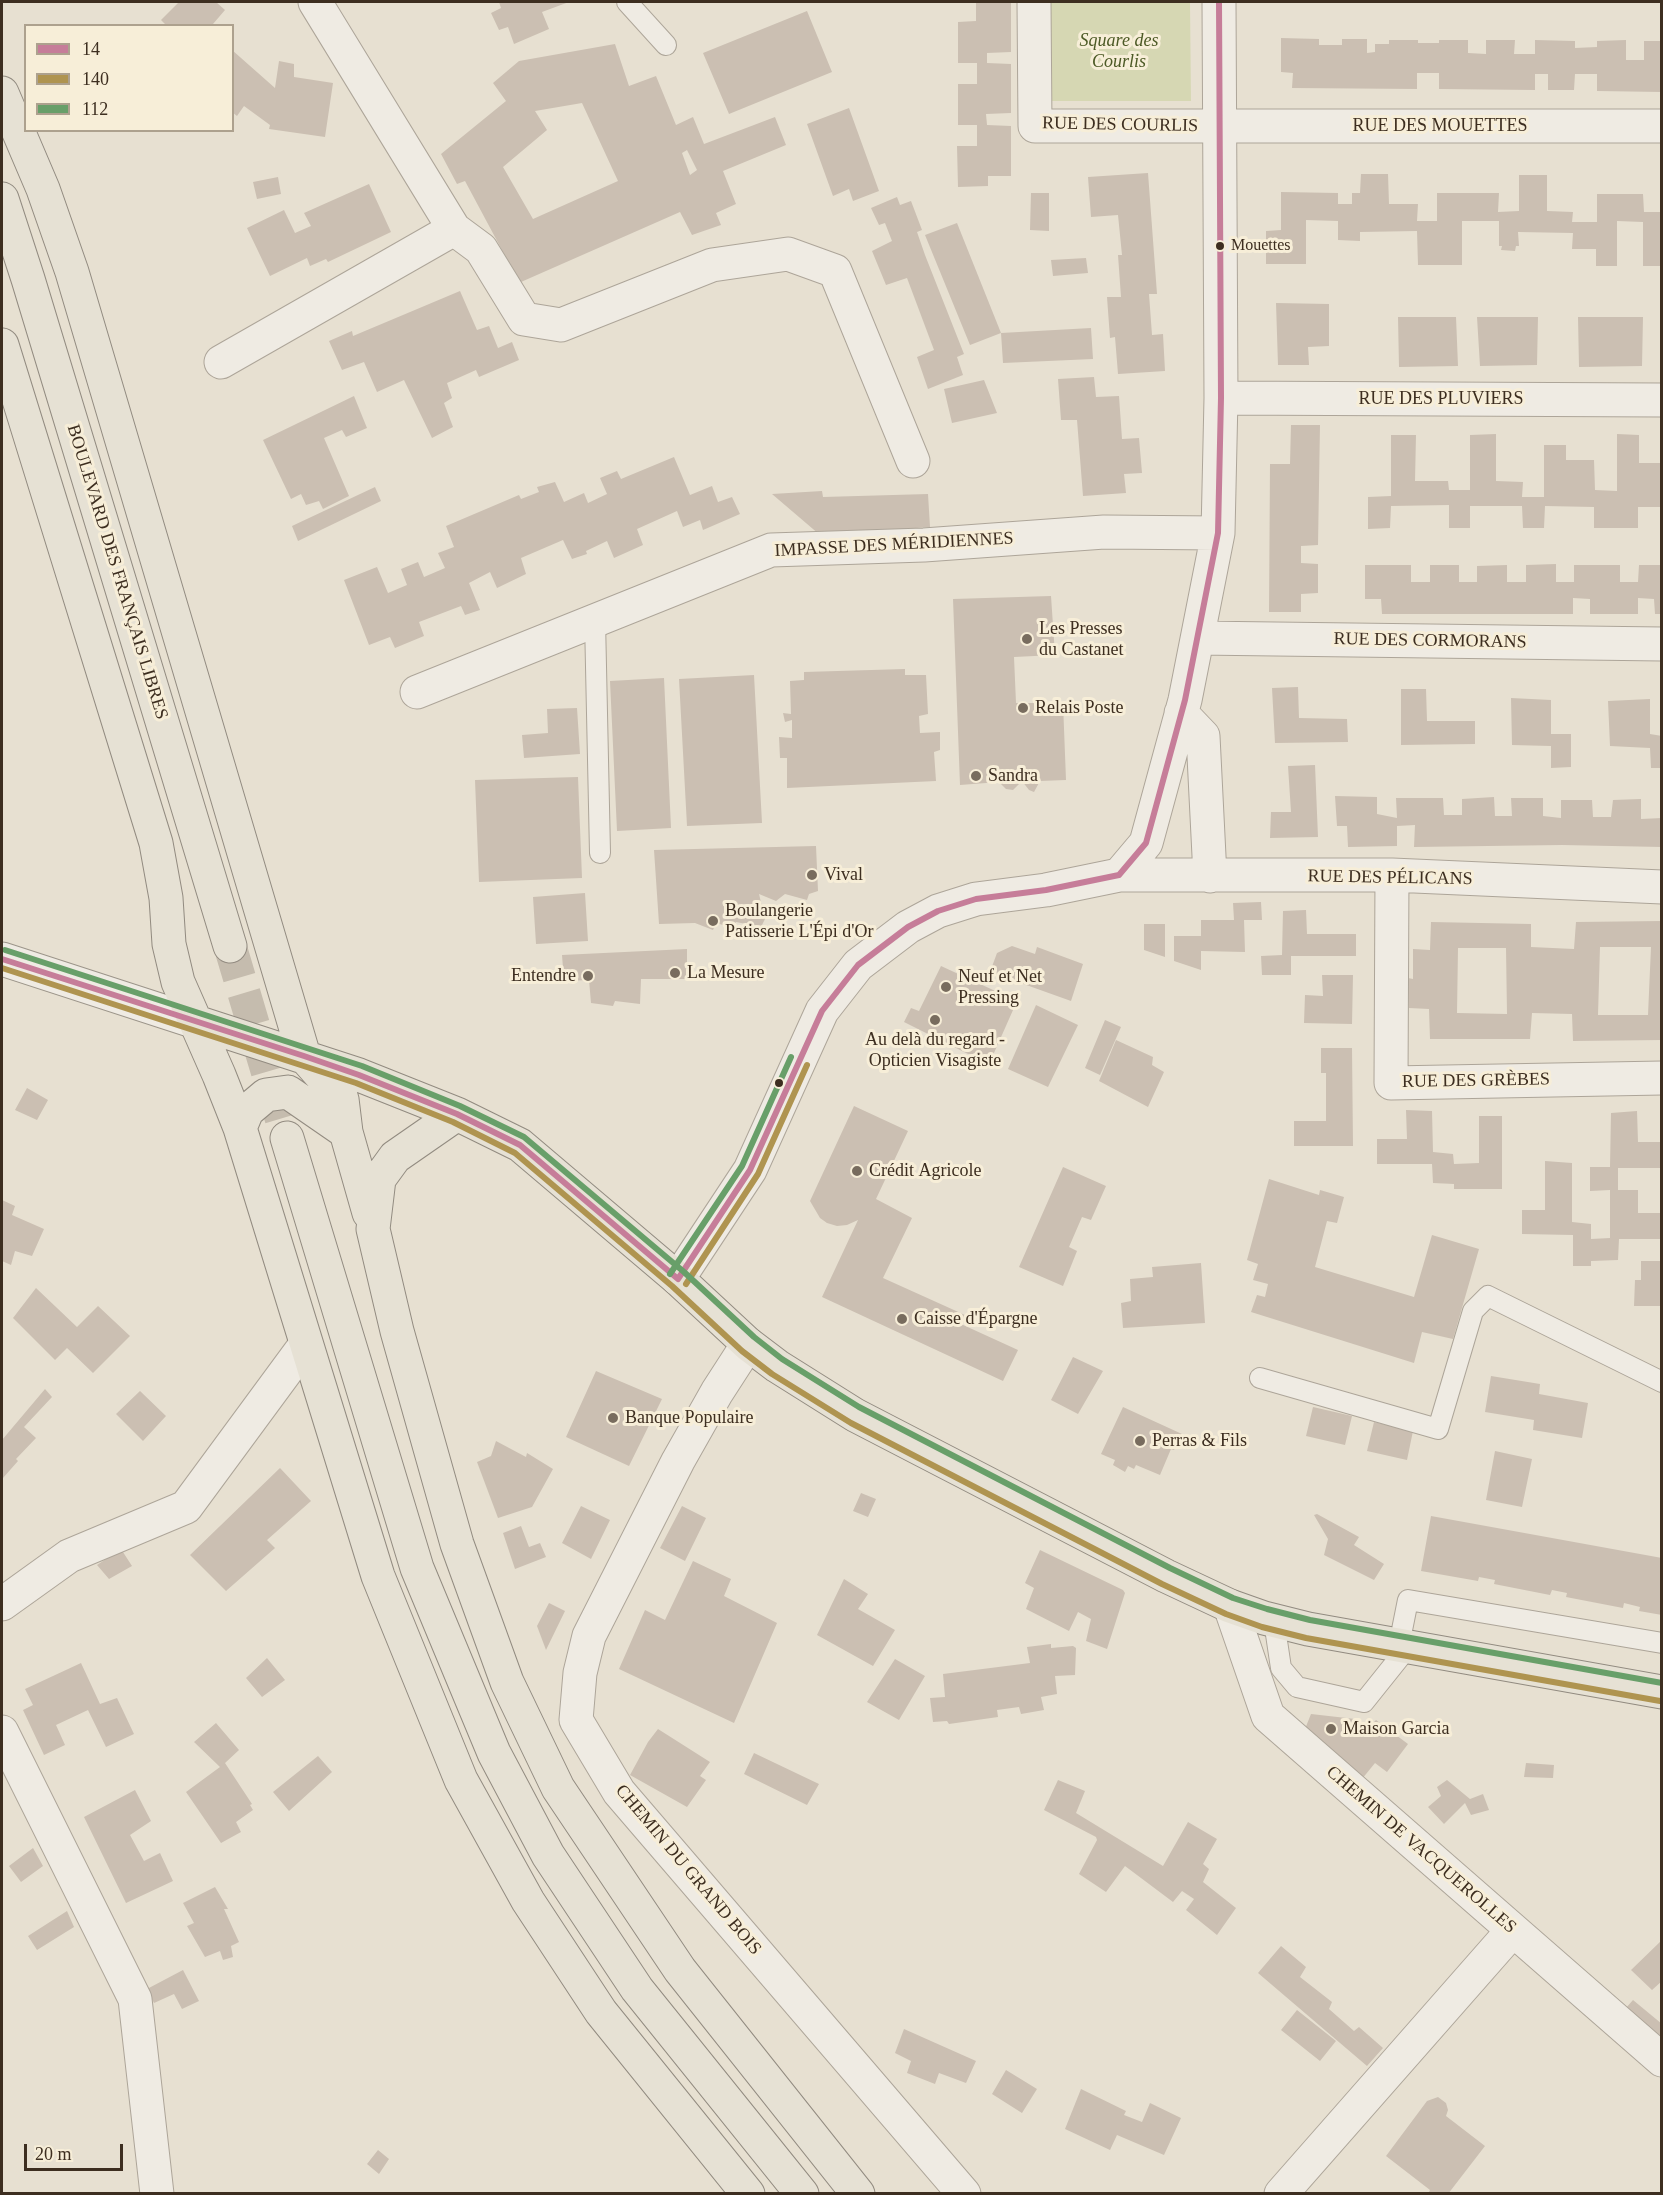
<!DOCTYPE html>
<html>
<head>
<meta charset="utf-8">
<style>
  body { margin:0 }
  #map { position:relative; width:1663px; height:2195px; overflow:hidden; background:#e7e0d1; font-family:Georgia,serif }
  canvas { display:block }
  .frame { position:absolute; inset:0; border:3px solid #3d2e20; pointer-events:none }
  .legend { position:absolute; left:24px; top:24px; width:210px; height:108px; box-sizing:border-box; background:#f7eed8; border:2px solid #ada18e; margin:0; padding:8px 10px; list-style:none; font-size:18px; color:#3d2e20 }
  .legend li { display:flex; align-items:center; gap:12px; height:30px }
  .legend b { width:30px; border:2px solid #ada18e }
  .scale { position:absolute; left:24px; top:2144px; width:99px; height:27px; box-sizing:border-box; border:3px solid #3d2e20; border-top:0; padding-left:8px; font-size:18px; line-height:21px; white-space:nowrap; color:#3d2e20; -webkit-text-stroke:4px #f7eed8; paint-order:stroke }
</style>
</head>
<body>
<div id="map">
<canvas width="1663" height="2195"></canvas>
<div class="frame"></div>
<ul class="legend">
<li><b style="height:8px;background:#c67d99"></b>14</li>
<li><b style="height:8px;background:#af9450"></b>140</li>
<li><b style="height:8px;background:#689f69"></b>112</li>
</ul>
<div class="scale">20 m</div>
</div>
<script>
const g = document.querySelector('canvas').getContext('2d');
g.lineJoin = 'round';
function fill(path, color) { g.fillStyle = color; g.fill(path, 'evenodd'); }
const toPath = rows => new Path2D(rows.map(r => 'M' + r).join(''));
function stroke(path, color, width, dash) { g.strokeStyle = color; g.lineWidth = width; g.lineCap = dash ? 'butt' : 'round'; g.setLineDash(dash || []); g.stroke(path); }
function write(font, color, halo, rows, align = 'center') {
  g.font = font + ' Georgia,serif'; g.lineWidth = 6; g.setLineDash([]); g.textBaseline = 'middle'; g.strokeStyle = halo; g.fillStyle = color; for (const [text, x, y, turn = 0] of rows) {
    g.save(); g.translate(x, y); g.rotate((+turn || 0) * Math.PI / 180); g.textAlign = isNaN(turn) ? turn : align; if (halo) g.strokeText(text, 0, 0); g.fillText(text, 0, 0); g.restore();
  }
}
fill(toPath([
  [1048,2,1190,2,1191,101,1048,101]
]), '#d6d7b3');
fill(toPath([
  [179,2,216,2,225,10,213,24,214,26,167,26,161,20],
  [499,2,569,2,542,12,549,29,514,44,508,27,499,30,491,13,501,8],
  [976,2,1011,2,1011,52,987,53,987,63,1011,64,1011,113,986,114,987,125,1011,126,1011,176,988,176,988,186,958,187,957,146,977,146,977,125,958,125,958,84,977,84,977,63,958,63,958,22,976,21],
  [807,11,832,72,729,114,703,53],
  [1281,38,1319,39,1319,45,1342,45,1342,39,1367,39,1367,53,1375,52,1375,44,1389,44,1389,40,1418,40,1418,43,1439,43,1439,40,1468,40,1468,53,1486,54,1486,40,1515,40,1514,54,1535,54,1535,40,1575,41,1575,48,1597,47,1597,41,1626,40,1626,60,1644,60,1644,41,1662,41,1662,92,1597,91,1597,74,1575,74,1574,90,1548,90,1548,74,1535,74,1535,90,1439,89,1439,73,1417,73,1417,89,1292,88,1293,73,1281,72],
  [615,44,629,86,656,76,676,125,693,117,704,144,775,117,786,145,723,171,736,204,716,213,721,225,692,235,680,212,521,282,503,252,465,181,457,184,441,154,506,101,493,83,519,61],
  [582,103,618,181,533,219,503,167,547,130,535,111],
  [687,150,697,170,690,175,682,153],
  [232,50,275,88,279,61,294,64,294,77,333,83,325,137,269,129,270,125,244,106,237,116,232,112],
  [849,108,879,191,853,201,849,189,833,196,807,124],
  [1148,173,1157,294,1149,294,1152,335,1163,334,1165,371,1118,374,1115,337,1110,338,1107,297,1121,297,1118,255,1122,255,1118,215,1091,217,1088,177],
  [1361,174,1388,174,1389,204,1418,204,1417,221,1437,221,1437,193,1499,193,1498,212,1519,211,1519,175,1547,175,1547,211,1573,212,1572,222,1597,222,1597,194,1643,194,1644,212,1662,212,1662,266,1643,266,1643,222,1617,221,1617,266,1596,266,1596,249,1572,249,1573,233,1518,232,1519,246,1516,246,1515,251,1501,250,1502,246,1499,246,1499,221,1462,221,1462,265,1418,265,1417,231,1360,232,1360,241,1338,240,1338,221,1306,220,1306,264,1266,264,1266,231,1281,230,1281,192,1338,193,1338,204,1352,204,1352,193,1360,193],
  [278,177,281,194,257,199,253,182],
  [369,184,391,232,328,262,326,259,310,266,307,258,270,276,247,228,284,210,295,233,311,226,304,213],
  [1031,193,1049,193,1049,231,1030,230],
  [897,197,900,205,911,201,922,230,917,232,925,255,964,354,957,357,963,375,928,389,917,357,934,350,907,278,886,285,872,251,892,241,885,223,879,225,871,208],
  [957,223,1001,333,970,345,925,235],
  [1086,258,1088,273,1053,276,1051,260],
  [460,291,477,330,489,326,498,348,512,342,519,360,479,377,476,370,447,383,452,398,444,403,453,427,432,438,404,380,377,392,364,362,342,370,329,341,352,331,353,336],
  [1276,303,1329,304,1329,346,1308,347,1309,365,1278,365],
  [1398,317,1456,317,1458,366,1399,367],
  [1477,317,1538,317,1537,365,1480,366],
  [1578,317,1643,317,1642,366,1579,367],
  [1091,328,1093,359,1003,363,1001,333],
  [1094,377,1096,397,1119,396,1122,439,1139,438,1142,473,1124,474,1126,493,1083,496,1077,420,1061,420,1058,379],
  [984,380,997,413,952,423,944,389],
  [354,396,367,428,346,437,342,430,324,438,349,496,323,509,319,501,306,505,301,494,291,499,263,440],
  [1291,425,1320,425,1318,545,1301,546,1301,563,1318,564,1318,593,1301,594,1301,612,1269,612,1270,464,1290,464],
  [1496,434,1496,481,1523,482,1522,497,1544,497,1544,445,1566,445,1566,460,1594,460,1595,490,1617,491,1617,434,1639,435,1639,463,1662,463,1662,507,1638,507,1638,528,1594,528,1594,507,1545,506,1544,528,1523,528,1522,506,1470,506,1470,528,1449,528,1449,505,1391,506,1390,528,1368,529,1368,497,1391,496,1391,435,1416,435,1415,481,1448,481,1449,490,1470,490,1470,435],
  [674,457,690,495,712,486,718,502,732,497,740,514,703,530,700,520,683,527,677,511,637,529,643,545,614,558,607,541,586,551,587,554,572,559,563,540,521,558,526,574,497,588,490,572,469,583,480,610,465,615,461,606,419,622,424,636,395,648,390,637,369,645,344,580,377,567,388,593,407,585,401,569,418,562,424,577,445,568,438,553,454,547,446,526,519,495,521,499,539,492,537,487,555,482,564,502,584,493,588,503,607,494,600,478,617,471,621,479],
  [375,487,381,501,298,541,292,526],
  [822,491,823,497,928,494,930,527,820,535,772,494],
  [1556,564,1556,582,1574,582,1574,565,1620,565,1620,582,1638,582,1639,565,1662,565,1662,614,1655,614,1654,599,1638,598,1638,614,1590,614,1590,599,1573,598,1573,614,1382,614,1381,599,1365,599,1365,565,1411,565,1411,582,1430,582,1430,565,1459,565,1459,582,1477,582,1477,566,1507,565,1507,582,1526,582,1526,565],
  [1051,596,1055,655,1014,657,1016,703,1063,703,1066,780,1040,781,1034,792,1029,790,1022,781,1013,790,1006,789,999,782,960,785,953,599],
  [905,669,905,675,926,675,928,714,919,716,920,733,940,732,940,750,934,752,936,781,787,788,787,758,780,758,779,737,792,738,792,720,785,722,783,713,791,714,790,681,804,680,804,672],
  [754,675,762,823,687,826,679,679],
  [664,678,671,828,617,831,610,681],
  [1298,687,1299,718,1347,719,1348,742,1275,743,1272,688],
  [1401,689,1426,689,1427,721,1475,721,1475,744,1401,745],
  [1511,698,1551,700,1551,734,1571,734,1571,767,1551,768,1551,746,1512,745],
  [1650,699,1650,734,1662,736,1662,768,1651,768,1650,748,1610,746,1608,701],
  [577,708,580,754,524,758,522,735,548,733,547,709],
  [1315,765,1318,837,1270,838,1271,812,1291,812,1288,766],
  [578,777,582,878,479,882,475,780],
  [1335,796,1377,797,1377,814,1397,818,1396,798,1443,798,1444,815,1462,815,1462,799,1494,797,1495,816,1512,816,1511,798,1543,798,1543,816,1561,818,1561,800,1592,800,1593,817,1611,817,1613,800,1641,799,1641,819,1662,818,1662,847,1562,845,1414,847,1415,825,1397,826,1397,846,1348,847,1347,826,1337,826],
  [816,846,818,891,809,894,807,900,785,894,776,901,759,894,765,919,761,927,736,922,734,928,716,923,713,930,695,923,659,924,654,850],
  [585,893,588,941,536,944,533,897],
  [1261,902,1262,920,1244,920,1245,952,1201,951,1201,970,1174,961,1174,936,1201,936,1201,920,1234,920,1233,903],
  [1306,910,1307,934,1356,934,1356,956,1291,956,1291,975,1262,975,1261,956,1282,955,1283,911],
  [1662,921,1662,1040,1573,1041,1572,1014,1532,1013,1530,1039,1430,1039,1429,1009,1409,1008,1408,978,1413,979,1413,949,1430,950,1431,922,1531,924,1531,947,1574,949,1576,922],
  [1600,947,1651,947,1648,1015,1598,1015],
  [1458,948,1506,948,1507,1014,1457,1013],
  [1144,924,1165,924,1165,957,1144,950],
  [1012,946,1035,954,1037,947,1083,964,1071,1001,990,972,997,953],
  [687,949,687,979,641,979,640,1004,615,1001,613,1006,591,1003,589,980,564,981,562,955],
  [941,966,1017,1001,990,1062,974,1057,904,1022,911,1008,919,1011],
  [1322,975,1353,975,1352,1024,1304,1023,1305,995,1323,996],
  [1036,1005,1078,1025,1048,1087,1008,1069],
  [1105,1020,1121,1027,1100,1075,1085,1068],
  [1116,1040,1153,1057,1152,1065,1164,1072,1148,1107,1099,1081],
  [1321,1048,1352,1048,1353,1146,1294,1146,1294,1121,1326,1121,1326,1073,1321,1073],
  [27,1088,48,1100,37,1120,15,1110],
  [854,1106,908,1131,876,1199,912,1218,883,1278,965,1315,961,1324,1018,1350,1003,1381,822,1297,858,1220,847,1225,837,1226,827,1223,820,1218,810,1201],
  [1406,1110,1432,1111,1433,1152,1453,1154,1454,1164,1479,1163,1479,1116,1502,1116,1502,1189,1454,1189,1454,1184,1433,1183,1432,1164,1377,1164,1377,1139,1407,1139],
  [1637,1111,1638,1142,1662,1142,1662,1168,1618,1168,1618,1190,1638,1190,1638,1213,1662,1213,1662,1239,1619,1239,1618,1260,1591,1261,1591,1266,1573,1266,1573,1235,1522,1234,1522,1210,1545,1210,1545,1161,1572,1163,1572,1222,1591,1224,1591,1239,1610,1238,1610,1190,1590,1191,1590,1167,1610,1167,1611,1113],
  [1063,1167,1106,1186,1091,1220,1082,1217,1069,1247,1077,1251,1063,1286,1019,1267],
  [1269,1179,1319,1195,1320,1190,1344,1197,1337,1223,1327,1221,1315,1267,1414,1297,1432,1235,1479,1249,1453,1339,1422,1332,1414,1363,1251,1312,1257,1295,1265,1297,1268,1284,1253,1280,1258,1264,1247,1260],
  [2,1200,15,1206,12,1215,44,1229,32,1256,15,1251,11,1265,2,1261],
  [1641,1261,1662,1261,1662,1306,1634,1306,1635,1280,1641,1280],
  [1201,1263,1205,1323,1123,1328,1121,1303,1131,1301,1130,1279,1153,1277,1152,1267],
  [36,1288,77,1327,98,1306,130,1336,93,1373,67,1348,55,1360,13,1318],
  [1073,1357,1103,1371,1078,1414,1051,1400],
  [596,1371,662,1399,629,1466,566,1437],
  [1491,1376,1540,1384,1539,1394,1588,1403,1582,1438,1533,1430,1534,1420,1485,1412],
  [45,1389,52,1397,24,1427,36,1438,16,1459,18,1461,3,1478,2,1440],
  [140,1391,166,1416,143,1441,116,1414],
  [1123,1407,1182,1434,1174,1450,1171,1449,1160,1475,1136,1465,1134,1469,1128,1466,1125,1472,1113,1465,1115,1460,1101,1454],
  [1313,1407,1352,1416,1345,1445,1306,1436],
  [1374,1422,1413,1431,1407,1460,1367,1451],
  [496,1441,526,1457,527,1453,553,1469,532,1507,498,1518,477,1462,491,1456],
  [1495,1451,1532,1459,1522,1507,1486,1500],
  [280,1468,311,1501,267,1540,275,1548,226,1591,190,1555],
  [861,1493,876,1499,868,1517,853,1511],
  [581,1506,610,1520,591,1559,562,1543],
  [682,1506,706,1518,685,1561,660,1548],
  [1317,1514,1359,1537,1354,1545,1384,1564,1374,1580,1324,1555,1328,1539,1314,1515],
  [1431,1516,1662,1558,1662,1615,1639,1611,1640,1607,1624,1603,1623,1608,1566,1597,1567,1593,1552,1590,1550,1595,1494,1584,1495,1580,1479,1577,1478,1581,1421,1571],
  [521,1526,529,1547,540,1543,546,1557,515,1569,503,1533],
  [121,1549,132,1566,109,1579,97,1565],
  [1040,1550,1123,1590,1125,1593,1107,1649,1086,1641,1091,1619,1078,1612,1069,1631,1026,1609,1034,1588,1025,1583],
  [693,1561,731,1579,724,1596,777,1623,734,1723,619,1669,645,1610,665,1620],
  [844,1579,868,1594,858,1609,895,1630,873,1666,817,1635],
  [549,1603,565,1611,546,1650,537,1626],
  [1051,1644,1051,1648,1073,1646,1076,1648,1075,1675,1055,1676,1057,1694,1041,1697,1044,1710,1021,1714,1019,1707,997,1710,998,1717,949,1724,947,1721,933,1722,930,1698,945,1697,943,1674,1030,1663,1027,1647],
  [267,1658,285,1680,262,1697,246,1678],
  [895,1659,925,1676,899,1720,867,1702],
  [81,1663,100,1704,117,1698,134,1734,106,1747,88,1710,56,1725,65,1745,44,1755,23,1710,33,1705,25,1689],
  [1311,1714,1355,1719,1367,1729,1376,1720,1408,1744,1387,1772,1375,1763,1362,1779,1305,1729],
  [216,1723,239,1750,225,1763,252,1804,250,1805,253,1810,236,1822,241,1832,221,1843,186,1792,220,1767,194,1742],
  [658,1729,710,1762,700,1776,706,1780,687,1807,630,1775,648,1742],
  [754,1753,819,1784,807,1805,744,1774],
  [318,1756,332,1772,289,1811,273,1792],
  [1526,1763,1554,1765,1553,1778,1524,1777],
  [1058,1780,1085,1791,1076,1813,1163,1866,1188,1822,1217,1839,1203,1864,1209,1869,1203,1882,1236,1908,1217,1935,1186,1910,1194,1899,1182,1891,1173,1902,1125,1866,1106,1892,1079,1874,1097,1840,1096,1837,1044,1810],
  [1447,1780,1470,1799,1483,1794,1489,1810,1471,1815,1465,1803,1444,1824,1428,1807,1441,1796,1437,1787],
  [135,1790,151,1821,130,1835,144,1861,160,1853,173,1881,126,1903,84,1817],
  [33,1848,43,1866,21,1882,9,1866],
  [215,1887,228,1909,224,1909,239,1942,231,1946,233,1957,223,1960,220,1951,205,1957,187,1926,194,1923,183,1903],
  [67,1911,74,1927,37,1950,28,1936],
  [1662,1940,1662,1981,1652,1990,1631,1970],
  [1281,1946,1306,1967,1300,1977,1332,2002,1329,2009,1354,2031,1359,2027,1383,2048,1367,2066,1258,1973],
  [183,1970,199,2001,182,2009,174,1994,154,2003,147,1989],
  [1633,2000,1662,2024,1662,2051,1618,2017],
  [1297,2010,1336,2041,1320,2061,1281,2030],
  [904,2029,976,2061,966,2083,939,2073,935,2084,907,2073,911,2061,895,2053],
  [1006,2070,1037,2089,1022,2113,992,2094],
  [1081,2089,1126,2111,1124,2115,1142,2122,1150,2103,1181,2118,1164,2155,1117,2135,1110,2150,1065,2129],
  [1438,2097,1446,2103,1448,2110,1446,2116,1485,2146,1448,2194,1428,2194,1430,2190,1386,2156,1427,2101],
  [378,2150,389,2159,379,2174,367,2164]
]), '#cbbfb2');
stroke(toPath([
  [230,946,287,1138]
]), '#c5bcae', 33, [33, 16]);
const lane = toPath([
  [627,2,666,45],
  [595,620,600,853],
  [1260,1378,1438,1429,1473,1311,1488,1296,1662,1382],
  [1274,1621,1281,1668,1297,1687,1364,1702,1408,1647],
  [1399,1645,1408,1600,1662,1643]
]);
const street = toPath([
  [315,2,454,229,481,249,524,319,561,325,712,265,788,254,835,271,913,461],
  [1034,2,1035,126,1662,126],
  [221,362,454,229],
  [1221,398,1662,400],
  [1198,638,1662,644],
  [417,692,771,550,924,545,1104,532,1218,533],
  [1181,713,1203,736,1210,876],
  [1119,875,1392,875,1662,887],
  [1392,875,1391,1083,1662,1078],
  [678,1279,750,1170,822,1011,858,965,908,927,938,911,976,899,1046,890,1119,875,1146,843,1185,700,1218,533,1221,398,1219,2],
  [748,1344,717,1392,678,1461,589,1636,580,1673,576,1720,619,1792,964,2194],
  [2,1604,69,1556,186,1507,306,1344],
  [1230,1606,1268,1716,1662,2060],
  [2,1732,135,1999,157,2194],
  [1281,2194,1513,1930]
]);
const secondary = toPath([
  [2,959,196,1022]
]);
const primary = toPath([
  [2,93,43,189,72,272,304,1056,342,1099,346,1132,369,1213],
  [2,199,28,279,230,946],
  [2,345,156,843,166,898,169,944,178,982,219,1075,240,1128,378,1576,461,1780,528,1901,601,2012,748,2194],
  [196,1022,359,1075,457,1114,520,1145,678,1279,748,1344,777,1366,855,1415,1166,1576,1230,1606,1264,1618,1308,1629,1662,1692],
  [457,1114,395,1157,379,1179,373,1229,397,1331,457,1544,507,1682,558,1788,680,1970,858,2194],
  [240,1128,247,1111,266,1095,288,1092,346,1132],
  [287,1138,417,1568,494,1753,548,1855,637,1989,802,2194]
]);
stroke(lane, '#ada599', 22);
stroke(street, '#ada599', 35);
stroke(secondary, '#9c958a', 35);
stroke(primary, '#928b80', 35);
stroke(lane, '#efebe3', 20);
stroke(street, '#efebe3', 33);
stroke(secondary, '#efebe3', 33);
stroke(primary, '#e6e1d4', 33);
stroke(toPath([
  [2,959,304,1056,359,1075,457,1114,520,1145,678,1279],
  [678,1279,750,1170,822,1011,858,965,908,927,938,911,976,899,1046,890,1119,875,1146,843,1185,700,1218,533,1221,398,1219,2]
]), '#c67d99', 6);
stroke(toPath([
  [2,968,356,1083,453,1122,515,1153,672,1286,742,1351,772,1374,851,1423,1162,1584,1226,1614,1262,1627,1306,1638,1660,1701],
  [686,1284,758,1174,807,1065]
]), '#af9450', 6);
stroke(toPath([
  [5,950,362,1066,460,1106,524,1137,684,1272,754,1337,782,1359,859,1407,1170,1568,1233,1598,1267,1609,1310,1620,1662,1683],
  [670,1274,742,1166,791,1057]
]), '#689f69', 6);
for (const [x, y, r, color] of [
  [1220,246,5,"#3d2e20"],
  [1027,639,6,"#786c5e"],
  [1023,708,6,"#786c5e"],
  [976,776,6,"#786c5e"],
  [812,875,6,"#786c5e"],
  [713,921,6,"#786c5e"],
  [675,973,6,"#786c5e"],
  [588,976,6,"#786c5e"],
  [946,987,6,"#786c5e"],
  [935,1020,6,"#786c5e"],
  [779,1083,5,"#3d2e20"],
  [857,1171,6,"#786c5e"],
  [902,1319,6,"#786c5e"],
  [613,1418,6,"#786c5e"],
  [1140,1441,6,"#786c5e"],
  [1331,1729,6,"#786c5e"]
]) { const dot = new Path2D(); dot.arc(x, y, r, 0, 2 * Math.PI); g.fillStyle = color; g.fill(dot); stroke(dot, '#f7eed8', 2); }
write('16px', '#3d2e20', '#f7eed8', [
  ["Mouettes",1231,246]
], 'left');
write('italic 18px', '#4d5a26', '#f7eed8', [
  ["Square des",1119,41],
  ["Courlis",1119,62]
]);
write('18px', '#3d2e20', '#f7eed8', [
  ["RUE DES COURLIS",1120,125,1],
  ["RUE DES MOUETTES",1440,126],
  ["RUE DES PLUVIERS",1441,399],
  ["IMPASSE DES MÉRIDIENNES",894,545,-3],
  ["BOULEVARD DES FRANÇAIS LIBRES",117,572,73],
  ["RUE DES CORMORANS",1430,641,1],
  ["RUE DES PÉLICANS",1390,878,1],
  ["RUE DES GRÈBES",1476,1081,-1],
  ["CHEMIN DE VACQUEROLLES",1421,1850,41],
  ["CHEMIN DU GRAND BOIS",688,1870,50]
]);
write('18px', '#3d2e20', '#f7eed8', [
  ["Les Presses",1039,629],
  ["du Castanet",1039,650],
  ["Relais Poste",1035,708],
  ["Sandra",988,776],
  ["Vival",824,875],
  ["Boulangerie",725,911],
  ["Patisserie L'Épi d'Or",725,932],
  ["La Mesure",687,973],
  ["Entendre",576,976,"right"],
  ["Neuf et Net",958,977],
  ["Pressing",958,998],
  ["Au delà du regard -",935,1040,"center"],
  ["Opticien Visagiste",935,1061,"center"],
  ["Crédit Agricole",869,1171],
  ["Caisse d'Épargne",914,1319],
  ["Banque Populaire",625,1418],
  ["Perras & Fils",1152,1441],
  ["Maison Garcia",1343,1729]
], 'left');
</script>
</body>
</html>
